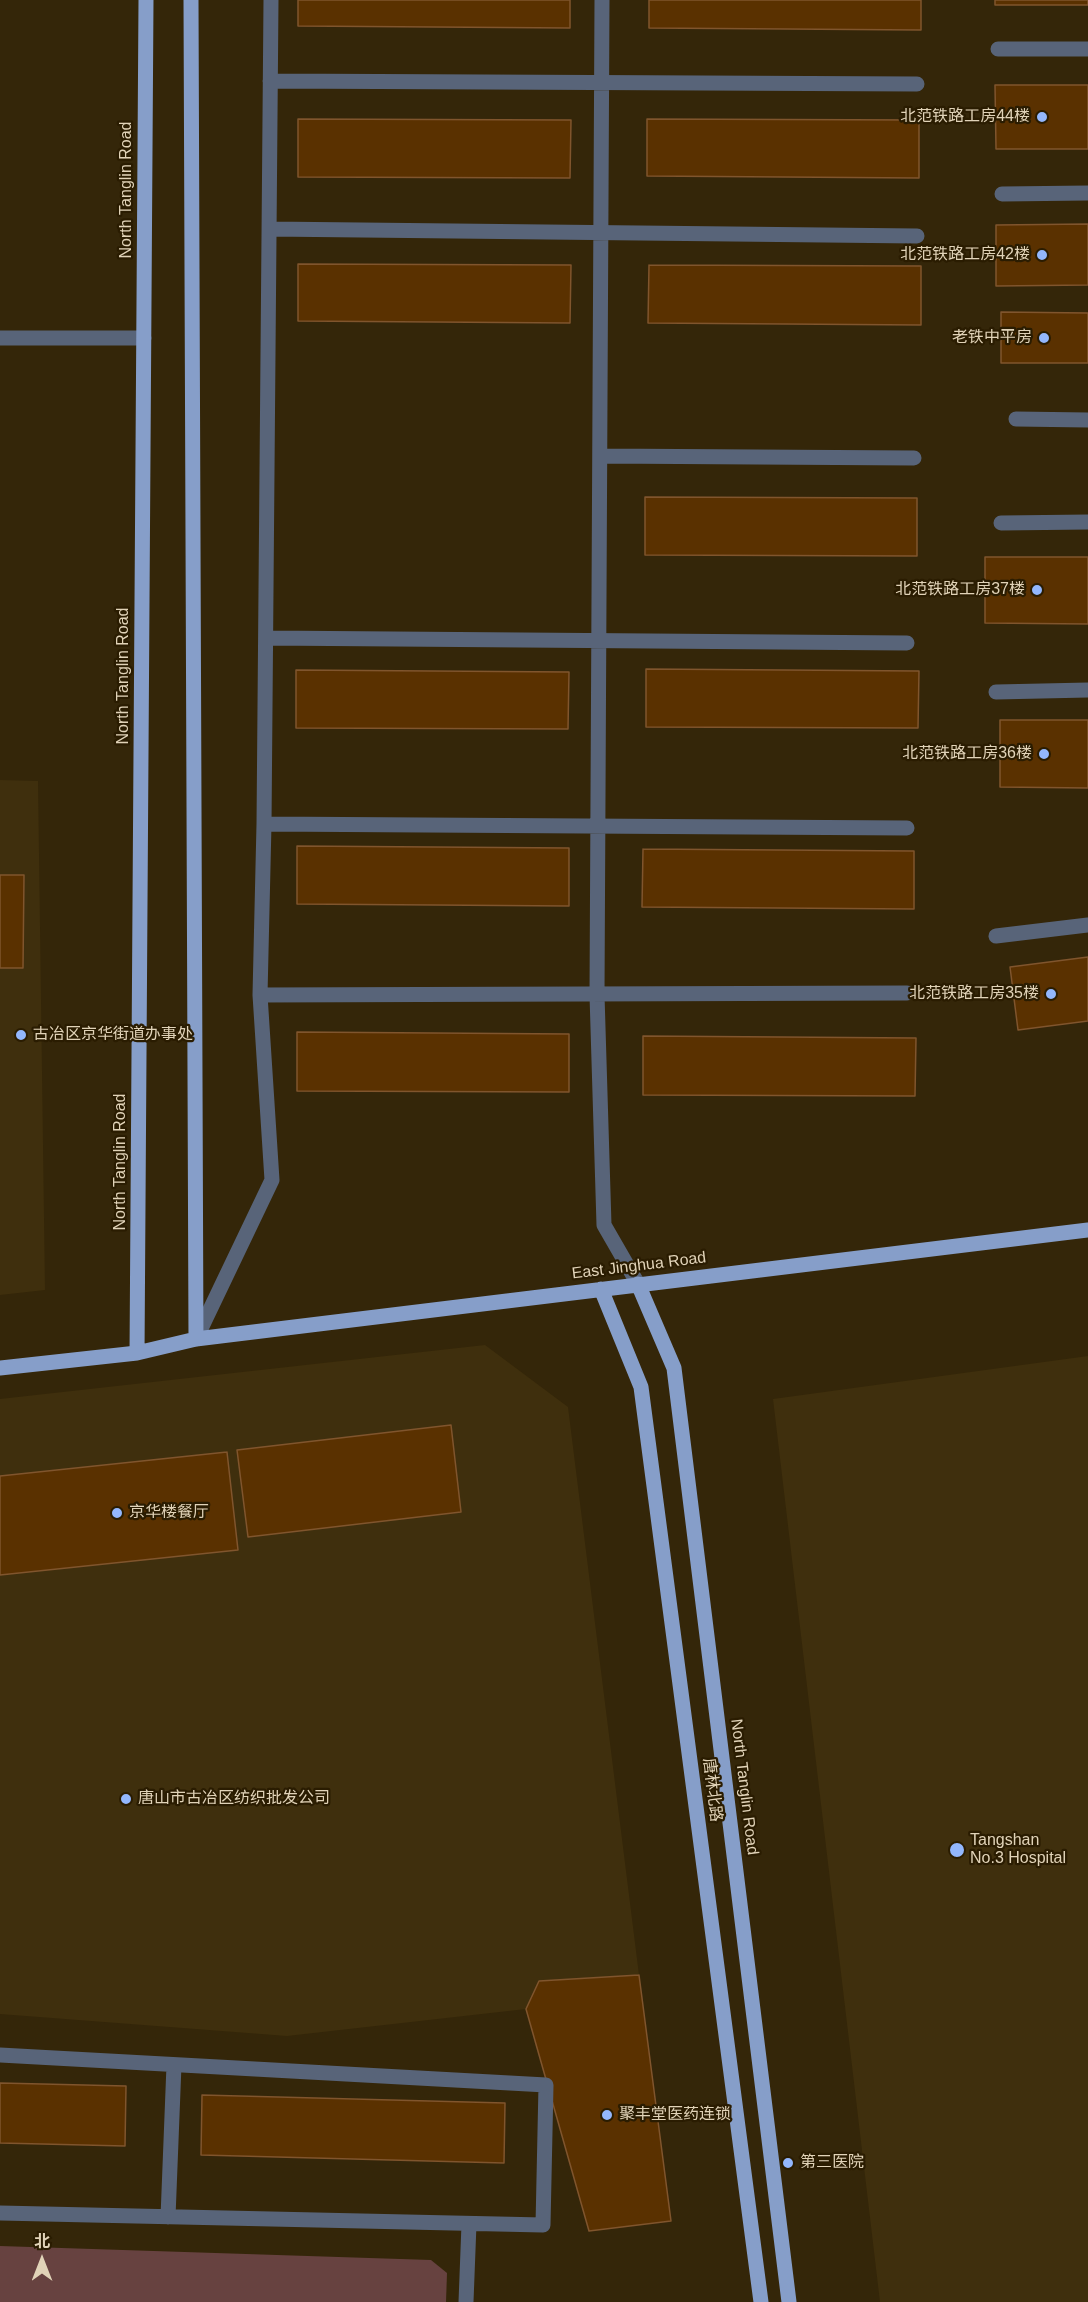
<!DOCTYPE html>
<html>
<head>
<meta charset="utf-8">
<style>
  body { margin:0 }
  #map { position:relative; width:1088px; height:2302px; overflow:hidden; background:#342609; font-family:Helvetica,"Noto Sans SC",sans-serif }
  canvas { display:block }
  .north { position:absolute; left:12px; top:2230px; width:60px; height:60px; -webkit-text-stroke:4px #2a1c01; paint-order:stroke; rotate:0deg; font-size:16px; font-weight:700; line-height:24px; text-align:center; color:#e1d3b8 }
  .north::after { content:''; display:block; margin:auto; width:21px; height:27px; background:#e1d3b8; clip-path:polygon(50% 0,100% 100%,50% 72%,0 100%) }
</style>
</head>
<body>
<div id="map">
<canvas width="1088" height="2302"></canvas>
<div class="north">北</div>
</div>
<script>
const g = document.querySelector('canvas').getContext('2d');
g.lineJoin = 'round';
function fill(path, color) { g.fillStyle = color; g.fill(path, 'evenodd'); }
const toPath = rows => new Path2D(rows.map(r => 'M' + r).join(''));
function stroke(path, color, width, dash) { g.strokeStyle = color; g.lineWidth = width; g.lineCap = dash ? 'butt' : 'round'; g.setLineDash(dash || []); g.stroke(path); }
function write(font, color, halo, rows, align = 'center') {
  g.font = font + ' Helvetica,"Noto Sans SC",sans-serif'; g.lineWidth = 4.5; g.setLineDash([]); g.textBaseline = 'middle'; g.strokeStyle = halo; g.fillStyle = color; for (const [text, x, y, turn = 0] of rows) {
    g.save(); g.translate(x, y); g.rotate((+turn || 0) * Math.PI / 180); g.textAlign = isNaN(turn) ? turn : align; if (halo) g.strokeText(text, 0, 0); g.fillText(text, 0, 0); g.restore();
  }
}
fill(toPath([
  [0,780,38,781,45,1290,0,1295],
  [485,1345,568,1407,639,1975,540,1981,526,2009,287,2036,0,2014,0,1399],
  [1088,1356,1088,2302,880,2302,773,1399]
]), '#3f2f0d');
fill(toPath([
  [0,2246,431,2260,447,2273,446,2302,0,2302]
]), '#674240');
const building = toPath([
  [298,0,570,0,570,28,298,26,298,0],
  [649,0,921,0,921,30,649,28,649,0],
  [995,0,1088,0,1088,5,995,5,995,0],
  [995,85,1088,85,1088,149,996,149,995,85],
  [298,119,571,120,570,178,298,177,298,119],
  [647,119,919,120,919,178,647,176,647,119],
  [1088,224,1088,285,996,286,996,225,1088,224],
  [298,264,571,265,570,323,298,321,298,264],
  [649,265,921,266,921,325,648,323,649,265],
  [1001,312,1088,313,1088,363,1001,363,1001,312],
  [645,497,917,498,917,556,645,555,645,497],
  [985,557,1088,557,1088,624,985,623,985,557],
  [646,669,919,671,918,728,646,727,646,669],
  [296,670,569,672,568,729,296,728,296,670],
  [1000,720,1088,720,1088,788,1000,787,1000,720],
  [297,846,569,848,569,906,297,904,297,846],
  [643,849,914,851,914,909,642,907,643,849],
  [0,875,24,875,23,968,0,968,0,875],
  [1088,957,1088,1021,1018,1030,1010,967,1088,957],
  [297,1032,569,1034,569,1092,297,1091,297,1032],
  [643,1036,916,1038,915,1096,643,1095,643,1036],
  [451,1425,461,1512,248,1537,237,1450,451,1425],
  [227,1452,238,1550,0,1575,0,1476,227,1452],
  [639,1975,671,2221,589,2231,526,2009,539,1981,639,1975],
  [0,2083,126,2086,125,2146,0,2143,0,2083],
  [202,2095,505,2103,504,2163,201,2155,202,2095]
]);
fill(building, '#5a3100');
stroke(building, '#80552d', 1.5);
stroke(toPath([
  [602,0,597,995,604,1225,638,1284],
  [998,49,1088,49],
  [270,81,917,84],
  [1002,194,1088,193],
  [269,229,917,236],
  [0,338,144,338],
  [1016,419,1088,420],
  [600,456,914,458],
  [1001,523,1088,522],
  [266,638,907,643],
  [996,692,1088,690],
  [264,824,907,828],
  [996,936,1088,925],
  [260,995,907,993],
  [196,1339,272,1180,260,995,264,824,271,0],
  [0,2055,546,2085,543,2225,0,2213],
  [168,2217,174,2065],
  [466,2302,469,2224]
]), '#586479', 15);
stroke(toPath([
  [191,0,196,1339],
  [638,1284,674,1368,789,2302],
  [601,1289,641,1387,761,2302],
  [137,1353,146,0],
  [0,1368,137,1353,196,1339,1088,1230]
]), '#869ec9', 15);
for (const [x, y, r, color] of [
  [1042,117,6,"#93b7fd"],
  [1042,255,6,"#93b7fd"],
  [1044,338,6,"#93b7fd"],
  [1037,590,6,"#93b7fd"],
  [1044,754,6,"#93b7fd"],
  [1051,994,6,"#93b7fd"],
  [21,1035,6,"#93b7fd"],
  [117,1513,6,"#93b7fd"],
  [126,1799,6,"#93b7fd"],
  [957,1850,8,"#93b7fd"],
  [607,2115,6,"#93b7fd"],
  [788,2163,6,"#93b7fd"]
]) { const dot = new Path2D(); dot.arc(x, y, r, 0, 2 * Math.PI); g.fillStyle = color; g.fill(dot); stroke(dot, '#2a1c01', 2); }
write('16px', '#e1d3b8', '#2a1c01', [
  ["北范铁路工房44楼",1030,117],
  ["北范铁路工房42楼",1030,255],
  ["老铁中平房",1032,338],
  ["北范铁路工房37楼",1025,590],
  ["北范铁路工房36楼",1032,754],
  ["北范铁路工房35楼",1039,994],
  ["古冶区京华街道办事处",33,1035,"left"],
  ["京华楼餐厅",129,1513,"left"],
  ["唐山市古冶区纺织批发公司",138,1799,"left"],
  ["Tangshan",970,1841,"left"],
  ["No.3 Hospital",970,1859,"left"],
  ["聚丰堂医药连锁",619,2115,"left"],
  ["第三医院",800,2163,"left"]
], 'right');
write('16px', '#e1d3b8', '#2a1c01', [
  ["North Tanglin Road",127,190,-90],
  ["North Tanglin Road",124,676,-90],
  ["North Tanglin Road",121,1162,-90],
  ["East Jinghua Road",639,1266,-7],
  ["North Tanglin Road",744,1787,83],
  ["唐林北路",712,1790,83]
]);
</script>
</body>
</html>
